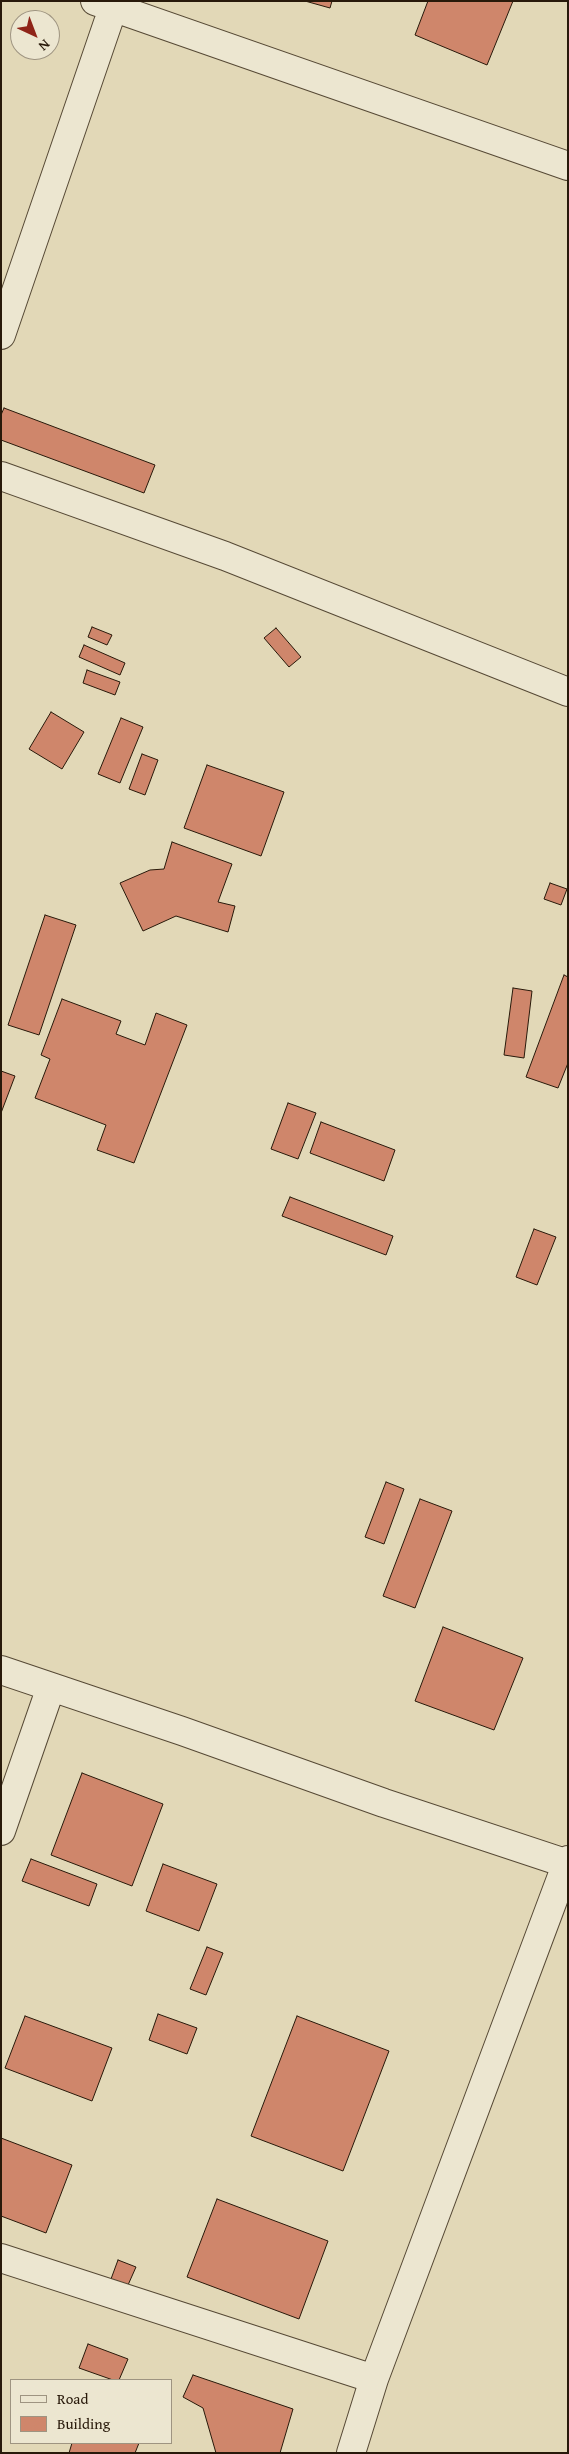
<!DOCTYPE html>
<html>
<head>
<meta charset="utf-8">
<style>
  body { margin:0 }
  #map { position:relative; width:569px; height:2454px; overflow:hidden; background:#e2d8b7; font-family:"Gentium Book Plus",serif }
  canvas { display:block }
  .frame { position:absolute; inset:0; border:2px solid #28190a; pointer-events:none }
  .legend { position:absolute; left:10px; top:2379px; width:162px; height:65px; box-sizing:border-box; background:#ece6d0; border:1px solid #9e9481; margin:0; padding:6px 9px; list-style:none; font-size:15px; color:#28190a }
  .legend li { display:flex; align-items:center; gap:10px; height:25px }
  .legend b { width:25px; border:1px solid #9e9481 }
  .north { position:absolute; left:10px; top:10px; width:50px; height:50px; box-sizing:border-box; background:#ece6d0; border:1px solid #9e9481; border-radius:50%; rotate:137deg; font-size:14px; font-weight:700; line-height:20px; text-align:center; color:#28190a }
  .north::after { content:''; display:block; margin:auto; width:18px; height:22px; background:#8f2418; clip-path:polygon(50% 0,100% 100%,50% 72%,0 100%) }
</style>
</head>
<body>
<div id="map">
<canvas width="569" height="2454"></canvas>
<div class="frame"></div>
<ul class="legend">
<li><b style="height:6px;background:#ece6d0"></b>Road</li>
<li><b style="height:14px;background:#cf866b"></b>Building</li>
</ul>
<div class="north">N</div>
</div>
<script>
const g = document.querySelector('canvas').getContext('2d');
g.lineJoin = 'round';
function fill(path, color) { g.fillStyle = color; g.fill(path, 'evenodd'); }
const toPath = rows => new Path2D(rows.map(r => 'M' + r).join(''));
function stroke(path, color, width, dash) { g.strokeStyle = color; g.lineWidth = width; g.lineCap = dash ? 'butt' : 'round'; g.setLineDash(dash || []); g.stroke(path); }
const building = toPath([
  [305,1,332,1,330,8,305,1],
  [428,1,513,1,487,65,415,35,428,1],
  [4,408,155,465,144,493,1,440,1,415,4,408],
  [92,627,112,635,107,645,88,637,92,627],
  [276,628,301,657,289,667,264,638,276,628],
  [84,645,125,663,120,675,79,657,84,645],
  [87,670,120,682,115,695,83,683,87,670],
  [51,712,84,732,62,769,29,749,51,712],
  [121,718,143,727,120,783,98,774,121,718],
  [142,754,158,760,145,795,129,789,142,754],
  [207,765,284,792,261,856,184,828,207,765],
  [172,842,232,864,218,902,235,906,228,932,176,916,143,931,120,883,150,870,164,869,172,842],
  [550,883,567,889,561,905,544,899,550,883],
  [45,915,76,925,39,1035,8,1025,45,915],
  [564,975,568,977,568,1063,558,1088,526,1077,564,975],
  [513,988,532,991,524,1058,504,1055,513,988],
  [62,999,121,1021,116,1034,145,1045,156,1013,187,1025,134,1163,97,1150,106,1125,35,1098,50,1059,41,1055,62,999],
  [1,1071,15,1076,1,1113,1,1071],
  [288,1103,316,1113,298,1159,271,1149,288,1103],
  [321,1122,395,1150,384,1181,310,1153,321,1122],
  [290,1197,393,1236,386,1255,282,1216,290,1197],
  [534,1229,556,1237,537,1285,516,1277,534,1229],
  [386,1482,404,1489,384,1544,365,1537,386,1482],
  [420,1499,452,1511,415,1608,383,1596,420,1499],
  [443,1627,523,1658,494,1730,415,1701,443,1627],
  [82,1773,163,1804,132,1886,51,1855,82,1773],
  [31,1859,97,1884,89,1906,22,1881,31,1859],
  [163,1864,217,1884,199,1931,146,1911,163,1864],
  [207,1947,223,1953,206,1995,190,1989,207,1947],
  [158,2014,197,2028,187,2054,149,2040,158,2014],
  [25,2016,112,2048,92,2101,5,2068,25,2016],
  [297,2016,389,2051,343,2171,251,2136,297,2016],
  [1,2138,72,2165,46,2233,1,2216,1,2138],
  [217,2199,328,2241,299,2319,187,2277,217,2199],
  [118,2260,136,2267,128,2285,111,2279,118,2260],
  [88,2344,128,2359,119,2380,113,2380,79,2368,88,2344],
  [193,2375,293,2409,280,2453,216,2453,203,2408,183,2397,193,2375],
  [72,2443,139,2443,135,2453,69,2453,72,2443]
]);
fill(building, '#cf866b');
stroke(building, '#28190a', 1);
const minor = toPath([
  [95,1,568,166],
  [1,335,113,8],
  [1,476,225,556,568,692],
  [1,1670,182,1731,384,1803,568,1864],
  [1,1831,51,1687],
  [1,2258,374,2379],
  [351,2453,374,2379,568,1860]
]);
stroke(minor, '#564935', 30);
stroke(minor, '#ece6d0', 28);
</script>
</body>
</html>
